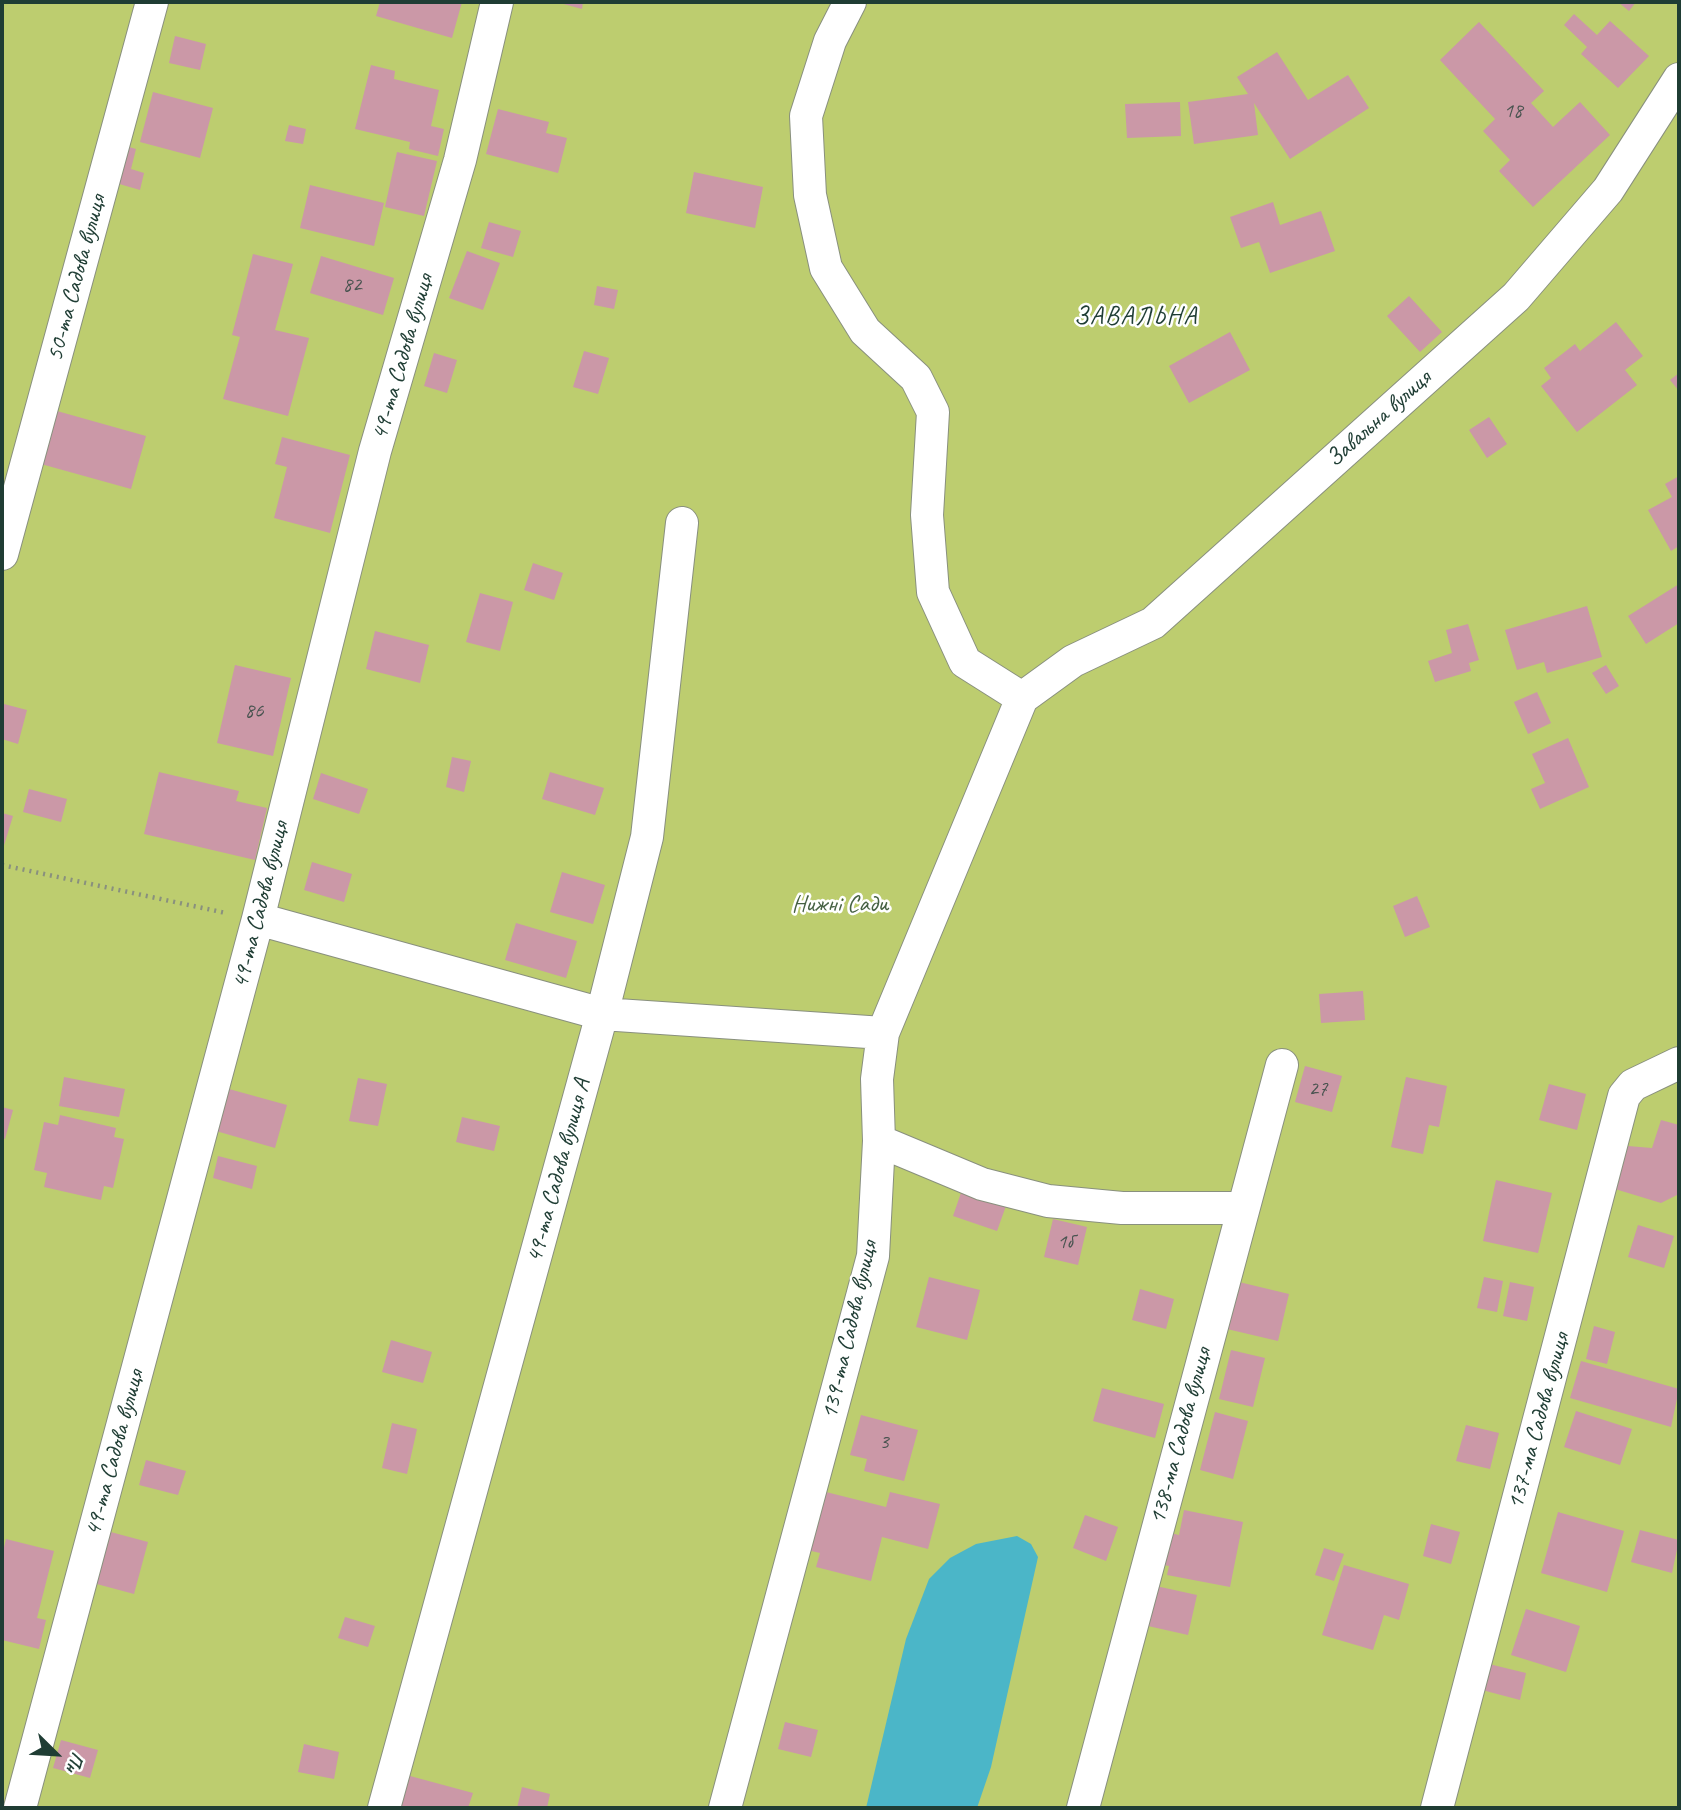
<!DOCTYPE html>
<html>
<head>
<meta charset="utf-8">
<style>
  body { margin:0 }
  #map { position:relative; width:1681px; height:1810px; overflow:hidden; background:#f3e2c7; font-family:Caveat,sans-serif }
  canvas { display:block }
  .frame { position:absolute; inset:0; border:4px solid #1f3d34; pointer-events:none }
  .north { position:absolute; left:21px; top:1719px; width:70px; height:70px; -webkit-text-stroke:5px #fff; paint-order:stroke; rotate:114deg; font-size:19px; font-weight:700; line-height:28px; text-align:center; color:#1f3d34 }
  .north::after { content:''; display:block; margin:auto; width:24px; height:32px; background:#1f3d34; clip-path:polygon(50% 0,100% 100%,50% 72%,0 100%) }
</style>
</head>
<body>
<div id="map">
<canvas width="1681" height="1810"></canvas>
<div class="frame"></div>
<div class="north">Пн</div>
</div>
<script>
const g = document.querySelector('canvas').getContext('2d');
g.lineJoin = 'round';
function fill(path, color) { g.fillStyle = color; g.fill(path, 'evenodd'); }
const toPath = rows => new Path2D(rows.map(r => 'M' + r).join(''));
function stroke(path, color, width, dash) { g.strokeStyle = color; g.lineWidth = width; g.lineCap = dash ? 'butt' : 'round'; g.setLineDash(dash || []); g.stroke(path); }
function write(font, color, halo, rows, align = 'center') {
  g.font = font + ' Caveat,sans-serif'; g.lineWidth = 5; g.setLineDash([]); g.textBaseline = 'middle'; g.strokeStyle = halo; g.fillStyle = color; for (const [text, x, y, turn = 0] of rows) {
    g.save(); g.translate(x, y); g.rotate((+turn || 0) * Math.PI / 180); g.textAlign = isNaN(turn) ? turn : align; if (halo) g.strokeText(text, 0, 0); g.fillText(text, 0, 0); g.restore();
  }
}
fill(toPath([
  [2,2,1679,2,1679,1808,2,1808]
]), '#bdcd6f');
fill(toPath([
  [1017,1536,1031,1544,1038,1557,991,1767,977,1808,866,1808,906,1639,929,1579,950,1558,976,1544]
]), '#4bb6c8');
fill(toPath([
  [380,2,462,2,452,38,376,16],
  [556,2,583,2,582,9],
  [1618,2,1636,2,1629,11],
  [1574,14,1597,35,1610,21,1649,56,1618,88,1581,54,1587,47,1564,25],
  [1479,22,1544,91,1531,103,1553,127,1580,102,1610,135,1533,207,1499,171,1510,160,1483,131,1495,119,1440,60],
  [175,36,206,44,200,70,169,63],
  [1277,52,1308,100,1348,75,1369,108,1290,159,1254,103,1258,135,1194,144,1188,102,1248,94,1237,77],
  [371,65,395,71,394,79,439,90,431,126,444,129,438,156,409,149,410,142,355,129],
  [153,92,213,108,200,158,140,142],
  [1180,102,1181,136,1127,138,1125,104],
  [498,109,549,122,546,133,567,138,558,173,486,154],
  [289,125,306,129,303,144,285,141],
  [119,144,136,149,131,169,144,173,140,190,109,181],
  [397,152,437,161,424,216,385,207],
  [694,172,763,187,755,228,686,213],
  [310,185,384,203,374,246,300,228],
  [1273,202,1280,225,1321,211,1335,251,1270,273,1259,242,1241,248,1230,217],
  [489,222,521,231,513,257,481,248],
  [467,251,500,263,483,310,449,298],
  [253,254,293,264,275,330,309,338,288,416,223,399,240,337,232,335],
  [321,256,394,278,383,315,310,293],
  [597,286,618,290,614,309,594,305],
  [1409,296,1442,332,1420,352,1387,316],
  [1616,322,1643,356,1625,370,1637,385,1577,432,1541,386,1551,378,1544,368,1575,344,1580,351],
  [1230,332,1250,370,1189,403,1169,366],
  [584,351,609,358,598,394,573,387],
  [434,353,457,360,447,393,424,386],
  [1679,373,1679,391,1670,380],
  [57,411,146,436,131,489,41,464],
  [1489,417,1507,444,1487,458,1469,430],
  [282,437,350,455,330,533,274,518,287,467,275,464],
  [1679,476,1679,546,1671,551,1648,510,1672,497,1665,484],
  [533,563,563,573,554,600,524,590],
  [1679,584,1679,623,1646,644,1628,616],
  [480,593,513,602,500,651,466,642],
  [1587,606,1602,657,1547,673,1544,662,1517,670,1505,630],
  [1468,624,1479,660,1469,663,1471,671,1435,682,1428,661,1452,653,1446,630],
  [375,631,429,645,420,683,366,669],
  [235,665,291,678,273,756,217,743],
  [1606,665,1619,686,1606,694,1592,673],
  [1537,692,1551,723,1528,734,1514,702],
  [4,704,27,710,18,744,2,739],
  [1568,738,1589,787,1540,809,1531,789,1545,783,1532,754],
  [452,757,471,761,464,792,446,787],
  [159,772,239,791,236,801,267,808,255,860,144,834],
  [550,772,604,788,595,815,542,799],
  [321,773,368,789,359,814,313,799],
  [29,789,67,799,61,822,23,812],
  [2,813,13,816,2,852],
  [312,862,352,874,344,902,304,890],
  [562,872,605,885,593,924,550,912],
  [1417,896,1430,927,1405,937,1393,906],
  [516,923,577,941,566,978,505,960],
  [1363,991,1365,1020,1321,1023,1319,994],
  [1305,1066,1342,1076,1332,1112,1295,1102],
  [64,1077,125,1089,119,1117,59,1106],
  [1406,1077,1447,1086,1439,1127,1429,1125,1423,1154,1391,1147],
  [358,1078,387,1084,378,1126,349,1121],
  [1549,1084,1586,1094,1577,1130,1539,1120],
  [229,1089,287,1105,275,1148,216,1131],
  [2,1107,13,1110,5,1139,2,1138],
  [60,1115,116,1128,114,1137,124,1139,113,1188,104,1186,101,1200,44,1187,47,1173,34,1170,44,1122,58,1125],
  [462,1117,500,1126,494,1151,456,1142],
  [1661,1120,1679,1125,1679,1194,1661,1203,1615,1189,1628,1146,1652,1148],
  [218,1156,257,1166,252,1189,213,1178],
  [1496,1180,1552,1193,1538,1253,1483,1241],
  [963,1187,1007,1203,997,1231,953,1216],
  [1053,1219,1087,1227,1078,1265,1044,1257],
  [1638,1225,1674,1236,1664,1268,1628,1257],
  [929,1277,980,1290,967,1340,916,1327],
  [1484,1277,1503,1281,1497,1312,1477,1308],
  [1239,1282,1289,1294,1278,1341,1227,1329],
  [1510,1282,1534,1287,1527,1321,1503,1316],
  [1140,1289,1174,1299,1166,1329,1132,1320],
  [1594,1326,1615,1332,1607,1364,1586,1359],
  [391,1340,432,1352,423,1383,382,1372],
  [1231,1350,1265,1358,1253,1407,1219,1399],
  [1581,1361,1679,1389,1671,1427,1570,1398],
  [1102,1388,1164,1404,1155,1438,1093,1421],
  [1576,1411,1632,1429,1620,1465,1564,1447],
  [1215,1412,1248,1421,1233,1479,1200,1470],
  [861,1415,918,1430,904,1481,864,1471,867,1459,850,1455],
  [392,1423,417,1429,407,1474,382,1468],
  [1466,1425,1499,1433,1490,1469,1456,1461],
  [146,1460,186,1471,178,1495,139,1485],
  [822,1491,886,1507,890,1492,940,1504,928,1549,882,1537,871,1581,816,1567,820,1553,807,1550],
  [1184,1510,1243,1522,1230,1587,1167,1575,1169,1566,1159,1564,1166,1532,1179,1535],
  [1558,1512,1624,1531,1607,1592,1541,1573],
  [1085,1515,1118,1527,1106,1561,1073,1548],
  [1431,1524,1460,1532,1451,1564,1423,1556],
  [1640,1530,1679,1540,1672,1573,1631,1562],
  [107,1531,148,1542,134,1594,93,1583],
  [6,1539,54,1551,37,1618,46,1620,39,1649,2,1640,2,1556],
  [1324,1548,1344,1554,1334,1581,1315,1575],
  [1344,1565,1409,1584,1399,1620,1384,1615,1373,1650,1322,1635],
  [1156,1586,1197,1595,1188,1635,1148,1626],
  [1526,1609,1580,1626,1566,1672,1511,1655],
  [345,1617,375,1626,368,1647,338,1638],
  [1489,1664,1526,1673,1520,1700,1482,1690],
  [785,1722,818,1730,811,1757,778,1749],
  [61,1740,98,1750,90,1778,53,1768],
  [304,1744,339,1752,334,1779,298,1772],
  [399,1773,473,1793,468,1808,390,1808],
  [522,1787,550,1794,547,1808,517,1808]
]), '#cb98a7');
const street = toPath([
  [850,2,830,41,806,116,810,195,826,268,865,331,916,378,933,412,927,515,933,592,965,662,1022,698],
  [2,554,152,2],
  [1022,698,1073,661,1153,623,1516,297,1608,190,1679,79],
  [258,919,602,1014,883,1033],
  [879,1141,982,1184,1048,1201,1122,1208,1242,1208],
  [20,1808,258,919,375,451,460,160,497,2],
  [384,1808,602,1014,647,837,682,523],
  [725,1808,873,1256,879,1141,877,1079,883,1033,1022,698],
  [1083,1808,1282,1065],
  [1437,1808,1624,1096,1633,1085,1679,1063]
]);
stroke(street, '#89907e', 34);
stroke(toPath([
  [2,865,226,913]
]), '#89907e', 4.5, [2, 5]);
stroke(street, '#fff', 32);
write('21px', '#4a5451', null, [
  ["18",1513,111],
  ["82",352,285],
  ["86",254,711],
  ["27",1318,1089],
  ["1б",1065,1242],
  ["3",884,1442]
]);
write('24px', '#1f3d34', '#fff', [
  ["50-та Садова вулиця",77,278,-75],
  ["49-та Садова вулиця",403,357,-74],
  ["Завальна вулиця",1379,419,-42],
  ["49-та Садова вулиця",261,905,-76],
  ["49-та Садова вулиця А",559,1171,-75],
  ["139-та Садова вулиця",850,1330,-77],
  ["137-ма Садова вулиця",1539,1421,-75],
  ["138-ма Садова вулиця",1181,1436,-75],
  ["49-та Садова вулиця",115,1453,-75]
]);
write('24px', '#466143', '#fff', [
  ["Нижні Сади",840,905]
]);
g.letterSpacing = '2px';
write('26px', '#1f3d34', '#fff', [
  ["ЗАВАЛЬНА",1136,317]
]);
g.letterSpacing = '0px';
</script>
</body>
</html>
